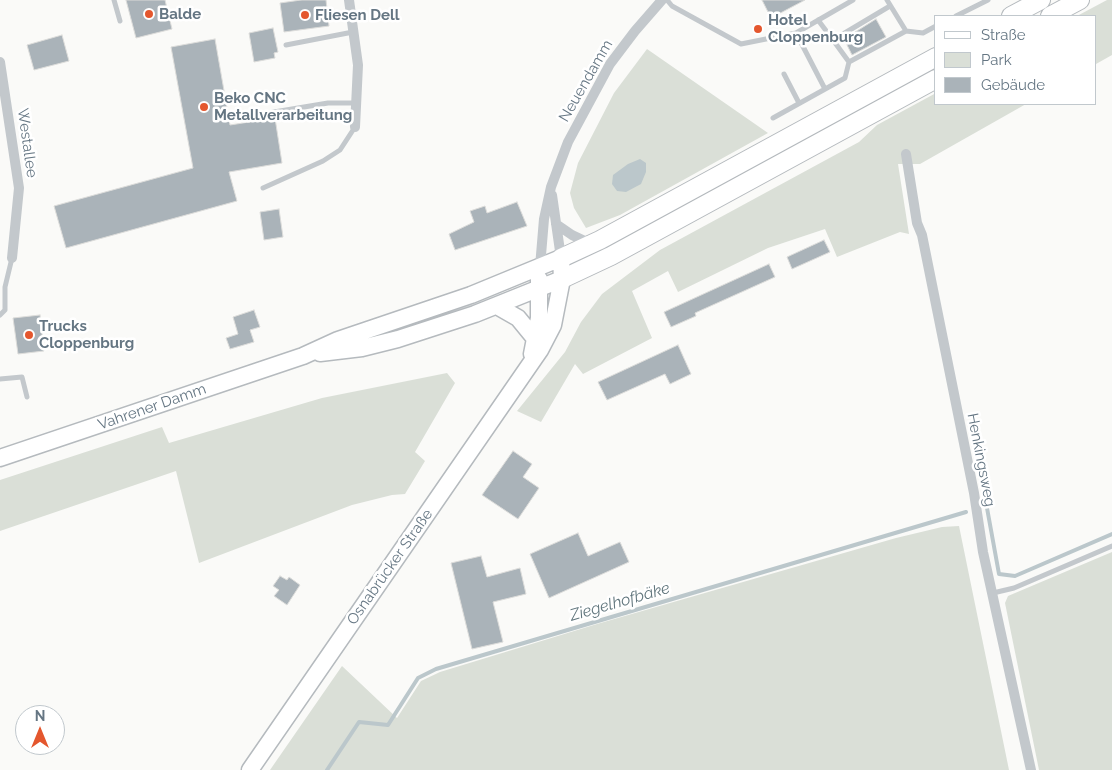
<!DOCTYPE html>
<html>
<head>
<meta charset="utf-8">
<style>
  body { margin:0 }
  #map { position:relative; width:1112px; height:770px; overflow:hidden; background:#fafaf8; font-family:Raleway,sans-serif }
  canvas { display:block }
  .legend { position:absolute; left:934px; top:15px; width:162px; height:90px; box-sizing:border-box; background:#fff; border:1px solid #c1c8cd; margin:0; padding:6px 9px; list-style:none; font-size:15px; color:#657683 }
  .legend li { display:flex; align-items:center; gap:10px; height:25px }
  .legend b { width:25px; border:1px solid #c1c8cd }
  .north { position:absolute; left:15px; top:705px; width:50px; height:50px; box-sizing:border-box; background:#fff; border:1px solid #c1c8cd; border-radius:50%; rotate:0deg; font-size:14px; font-weight:700; line-height:20px; text-align:center; color:#657683 }
  .north::after { content:''; display:block; margin:auto; width:18px; height:22px; background:#e4572e; clip-path:polygon(50% 0,100% 100%,50% 72%,0 100%) }
</style>
</head>
<body>
<div id="map">
<canvas width="1112" height="770"></canvas>
<ul class="legend">
<li><b style="height:6px;background:#fff"></b>Straße</li>
<li><b style="height:14px;background:#dadfd7"></b>Park</li>
<li><b style="height:14px;background:#aab3b9"></b>Gebäude</li>
</ul>
<div class="north">N</div>
</div>
<script>
const g = document.querySelector('canvas').getContext('2d');
g.lineJoin = 'round';
function fill(path, color) { g.fillStyle = color; g.fill(path, 'evenodd'); }
const toPath = rows => new Path2D(rows.map(r => 'M' + r).join(''));
function stroke(path, color, width, dash) { g.strokeStyle = color; g.lineWidth = width; g.lineCap = dash ? 'butt' : 'round'; g.setLineDash(dash || []); g.stroke(path); }
function write(font, color, halo, rows, align = 'center') {
  g.font = font + ' Raleway,sans-serif'; g.lineWidth = 5; g.setLineDash([]); g.textBaseline = 'middle'; g.strokeStyle = halo; g.fillStyle = color; for (const [text, x, y, turn = 0] of rows) {
    g.save(); g.translate(x, y); g.rotate((+turn || 0) * Math.PI / 180); g.textAlign = isNaN(turn) ? turn : align; if (halo) g.strokeText(text, 0, 0); g.fillText(text, 0, 0); g.restore();
  }
}
fill(toPath([
  [1107,0,1112,0,1112,55,1096,64,1096,16,1077,16],
  [647,49,768,133,620,215,586,228,574,208,570,193,578,163,614,93],
  [936,93,936,104,1026,104,920,164,898,164,909,234,900,232,837,257,825,229,768,248,678,292,668,271,632,291,652,338,583,374,575,364,541,422,517,411,565,352,581,322,602,294,660,250,859,142,877,125],
  [447,373,455,383,415,452,425,461,405,494,392,495,352,505,199,563,176,471,0,531,0,480,162,427,169,443,322,398],
  [959,526,1009,770,270,770,342,666,397,718,421,681,440,672,597,624,896,538,942,527],
  [1112,552,1112,770,1039,770,1005,603,1008,596]
]), '#dadfd7');
fill(toPath([
  [640,159,646,163,646,172,641,184,626,192,617,191,612,184,613,175,628,164]
]), '#bbc7cb');
stroke(toPath([
  [987,508,999,574,1015,576,1112,534],
  [327,770,359,722,388,725,418,678,436,669,966,512]
]), '#bbc7cb', 4);
const building = toPath([
  [126,0,165,0,172,29,136,38,126,0],
  [301,0,326,0,329,26,284,32,280,3,301,0],
  [762,0,805,0,771,18,762,0],
  [876,19,886,37,852,55,844,39,876,19],
  [273,28,278,52,274,53,275,58,254,62,249,33,273,28],
  [62,35,69,61,34,70,27,45,62,35],
  [215,39,230,125,275,118,282,163,229,172,237,201,66,248,54,206,193,168,171,47,215,39],
  [517,202,527,226,455,250,449,234,474,222,470,211,485,206,487,213,517,202],
  [279,209,283,237,264,240,260,212,279,209],
  [824,240,830,252,792,269,787,257,824,240],
  [769,264,775,277,695,313,696,316,671,327,664,312,769,264],
  [254,310,260,327,250,330,254,342,230,349,226,338,238,334,233,317,254,310],
  [40,315,44,351,18,354,13,318,40,315],
  [678,345,691,374,670,384,665,374,607,400,598,382,678,345],
  [513,451,532,464,523,477,539,488,518,519,482,495,513,451],
  [578,533,588,556,620,542,629,562,549,598,530,554,578,533],
  [481,556,487,577,520,568,526,594,493,602,503,642,472,649,451,563,481,556],
  [280,576,287,580,289,577,300,585,287,605,274,596,279,590,273,586,280,576]
]);
fill(building, '#aab3b9');
stroke(building, '#dcdcda', 1);
const primary = toPath([
  [497,306,518,318,536,340],
  [320,353,362,348,398,339,475,314,562,279],
  [532,354,539,318,539,279],
  [0,458,303,356,338,340,471,295,561,258,562,279,553,325,540,350,250,770]
]);
const trunk = toPath([
  [1011,16,1041,0],
  [1050,16,1080,0],
  [561,258,600,240,936,57],
  [562,279,611,256,936,79]
]);
stroke(primary, '#b5babe', 19);
stroke(trunk, '#b4b9bd', 20);
stroke(toPath([
  [114,0,120,21],
  [667,0,672,6,741,44,796,33,853,0],
  [887,0,906,31,923,33,936,26],
  [956,16,988,0],
  [818,20,833,40,890,6],
  [796,33,825,89],
  [833,40,849,62],
  [286,45,353,32],
  [784,74,799,103],
  [256,115,328,103,356,103],
  [773,118,845,78,849,62,906,31],
  [263,188,323,161,340,150,355,127],
  [0,315,5,310,5,287,12,258],
  [0,379,22,377,27,397],
  [993,593,1014,588,1112,546]
]), '#c3c8cc', 5);
stroke(toPath([
  [349,0,358,65,355,127],
  [0,62,19,188,12,258],
  [906,154,917,223,922,235,974,493,983,552,1031,770],
  [552,195,561,258],
  [556,224,572,235,591,244],
  [540,267,544,219,551,187,568,142,610,64,635,31,662,0]
]), '#c3c8cc', 10);
stroke(primary, '#fff', 16);
stroke(trunk, '#fff', 18);
for (const [x, y, r, color] of [
  [149,14,5,"#e4572e"],
  [305,15,5,"#e4572e"],
  [758,29,5,"#e4572e"],
  [204,107,5,"#e4572e"],
  [29,335,5,"#e4572e"]
]) { const dot = new Path2D(); dot.arc(x, y, r, 0, 2 * Math.PI); g.fillStyle = color; g.fill(dot); stroke(dot, '#fff', 2); }
write('bold 15px', '#657683', '#fff', [
  ["Balde",159,14],
  ["Fliesen Dell",315,15],
  ["Hotel",768,20],
  ["Cloppenburg",768,37],
  ["Beko CNC",214,98],
  ["Metallverarbeitung",214,115],
  ["Trucks",39,326],
  ["Cloppenburg",39,343]
], 'left');
write('15px', '#657683', '#fff', [
  ["Neuendamm",586,81,-60],
  ["Westallee",27,143,82],
  ["Vahrener Damm",152,407,-19],
  ["Henkingsweg",981,460,79],
  ["Osnabrücker Straße",390,567,-55]
]);
write('italic 16px', '#60757c', '#fff', [
  ["Ziegelhofbäke",620,602,-16]
]);
</script>
</body>
</html>
